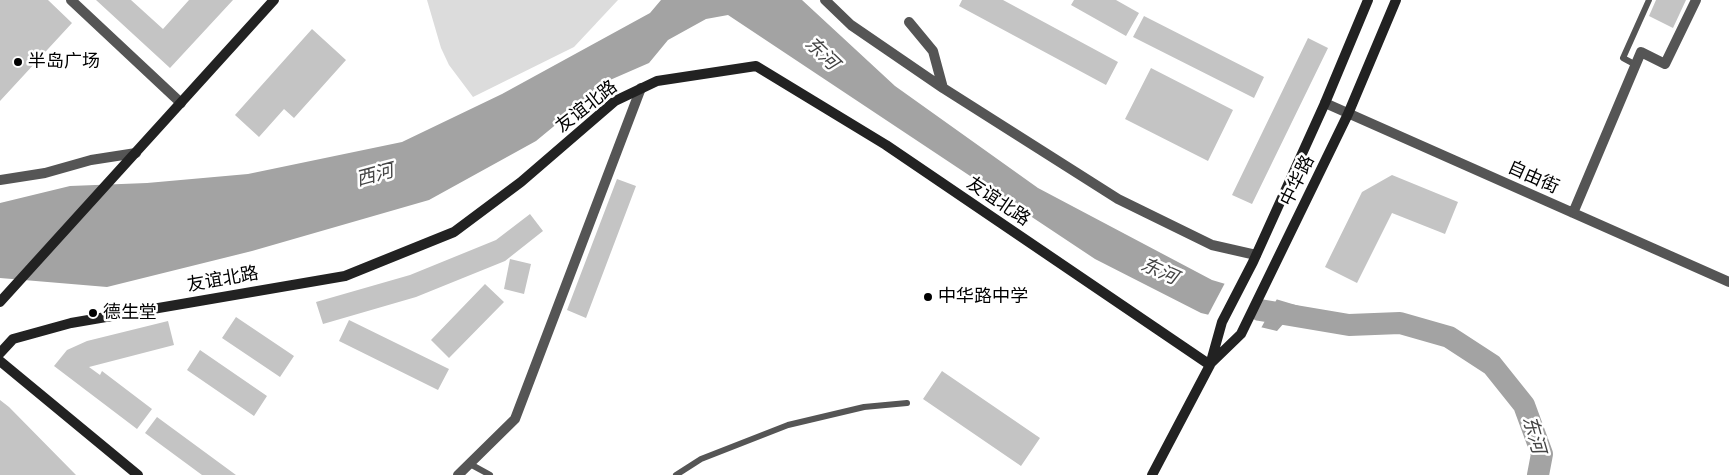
<!DOCTYPE html>
<html>
<head>
<meta charset="utf-8">
<style>
  body { margin:0 }
  canvas { display:block; background:#fff }
</style>
</head>
<body>
<canvas width="1729" height="475"></canvas>
<script>
const g = document.querySelector('canvas').getContext('2d');
g.lineJoin = 'round';
function fill(path, color) { g.fillStyle = color; g.fill(path, 'evenodd'); }
const toPath = rows => new Path2D(rows.map(r => 'M' + r).join(''));
function stroke(path, color, width, dash) { g.strokeStyle = color; g.lineWidth = width; g.lineCap = dash ? 'butt' : 'round'; g.setLineDash(dash || []); g.stroke(path); }
function write(font, color, halo, rows, align = 'center') {
  g.font = font + ' "DM Sans","Noto Sans SC",sans-serif'; g.lineWidth = 5; g.setLineDash([]); g.textBaseline = 'middle'; g.strokeStyle = halo; g.fillStyle = color; for (const [text, x, y, turn = 0] of rows) {
    g.save(); g.translate(x, y); g.rotate((+turn || 0) * Math.PI / 180); g.textAlign = isNaN(turn) ? turn : align; if (halo) g.strokeText(text, 0, 0); g.fillText(text, 0, 0); g.restore();
  }
}
fill(toPath([
  [427,0,618,0,574,47,473,97,449,65,441,48]
]), '#dcdcdc');
fill(toPath([
  [661,0,802,0,895,86,1038,188,1212,280,1299,306,1277,331,1201,313,1095,259,728,15,706,19,668,40,649,63,610,80,536,141,429,200,252,251,107,287,0,278,0,203,70,186,147,183,248,174,402,142,502,94,650,13]
]), '#a3a3a3');
fill(toPath([
  [1226,281,1278,297,1260,330,1207,317]
]), '#fff');
stroke(toPath([
  [1260,310,1349,325,1400,323,1449,337,1492,365,1524,405,1542,454,1538,475]
]), '#a3a3a3', 22);
fill(toPath([
  [0,0,48,0,72,23,0,101],
  [96,0,131,0,163,29,189,0,233,0,170,68],
  [962,0,1003,0,1118,62,1106,85,959,6],
  [1074,0,1116,0,1139,13,1126,36,1071,5],
  [1656,0,1686,0,1673,28,1649,16],
  [1144,16,1264,77,1254,98,1133,37],
  [312,29,346,60,294,118,284,109,259,137,235,115],
  [1308,38,1328,48,1252,204,1232,195],
  [1151,68,1233,110,1208,161,1125,119],
  [1392,175,1458,202,1445,234,1392,213,1357,283,1325,267,1362,192],
  [617,179,636,186,586,318,567,310],
  [530,214,543,231,505,261,416,297,323,324,316,302,410,275,496,240],
  [510,259,531,264,524,294,504,289],
  [485,284,504,302,449,358,431,340],
  [236,317,294,356,280,377,222,338],
  [349,320,449,369,438,390,339,341],
  [168,321,174,345,89,367,100,375,102,371,152,409,137,429,54,366,67,350,87,341],
  [200,350,267,396,254,416,187,370],
  [942,371,1040,438,1021,466,923,399],
  [0,400,9,407,76,475,0,475],
  [157,417,236,475,202,475,145,433]
]), '#c4c4c4');
stroke(toPath([
  [1636,65,1623,58,1649,0],
  [470,464,490,475],
  [676,475,701,459,788,425,864,407,907,403]
]), '#555', 6);
stroke(toPath([
  [71,0,181,103],
  [825,0,851,25,943,88],
  [909,22,933,51,943,88,1118,199,1212,245,1256,255],
  [1325,103,1729,282],
  [0,180,45,173,91,160,136,153],
  [1573,213,1641,52,1665,64,1696,0],
  [458,475,515,419,641,88]
]), '#555', 10);
stroke(toPath([
  [0,302,274,0],
  [0,353,13,339,71,323,345,276,454,232,521,182,615,101,657,81,756,66,886,145,1210,365],
  [0,361,138,475],
  [1210,364,1241,334,1348,114,1396,0],
  [1152,475,1210,365,1222,322,1253,262,1325,103,1368,0]
]), '#222', 10);
for (const [x, y, r, color] of [
  [18,62,5,"#000"],
  [928,297,5,"#000"],
  [93,313,5,"#000"]
]) { const dot = new Path2D(); dot.arc(x, y, r, 0, 2 * Math.PI); g.fillStyle = color; g.fill(dot); stroke(dot, '#fff', 2); }
write('18px', '#000', '#fff', [
  ["半岛广场",28,62],
  ["中华路中学",938,297],
  ["德生堂",103,313]
], 'left');
write('18px', '#000', '#fff', [
  ["友谊北路",587,107,-38],
  ["自由街",1533,178,24],
  ["中华路",1298,181,-64],
  ["友谊北路",998,202,34],
  ["友谊北路",223,280,-10]
]);
write('italic 19px', '#444', '#fff', [
  ["东河",821,54,44],
  ["西河",375,176,-15],
  ["东河",1159,272,24],
  ["东河",1533,435,74]
]);
</script>
</body>
</html>
